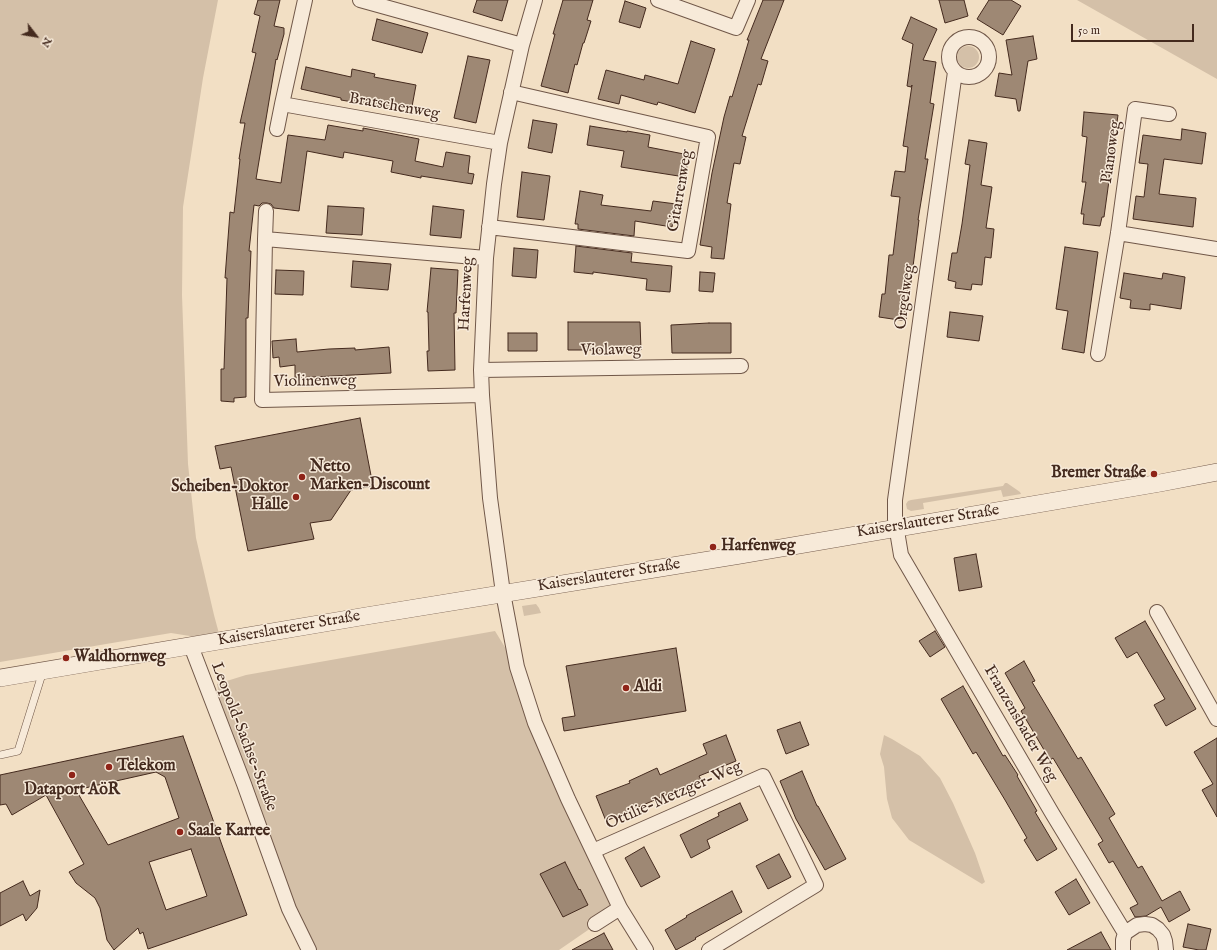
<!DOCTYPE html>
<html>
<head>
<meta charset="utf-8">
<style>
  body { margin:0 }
  #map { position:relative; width:1217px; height:950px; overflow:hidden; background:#f2dfc4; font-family:"IM FELL English",serif }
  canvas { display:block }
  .north { position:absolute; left:16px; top:16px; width:40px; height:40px; -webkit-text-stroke:3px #f7ead9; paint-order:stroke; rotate:121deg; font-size:11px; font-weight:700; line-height:16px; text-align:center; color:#442a1e }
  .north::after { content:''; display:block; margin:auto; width:14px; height:18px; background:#442a1e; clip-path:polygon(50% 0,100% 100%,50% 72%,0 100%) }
  .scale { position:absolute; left:1071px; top:24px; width:123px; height:18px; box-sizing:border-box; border:2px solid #442a1e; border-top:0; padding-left:5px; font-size:12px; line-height:14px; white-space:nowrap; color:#442a1e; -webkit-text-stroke:3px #f7ead9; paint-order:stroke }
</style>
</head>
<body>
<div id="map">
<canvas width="1217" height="950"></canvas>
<div class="north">N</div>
<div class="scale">50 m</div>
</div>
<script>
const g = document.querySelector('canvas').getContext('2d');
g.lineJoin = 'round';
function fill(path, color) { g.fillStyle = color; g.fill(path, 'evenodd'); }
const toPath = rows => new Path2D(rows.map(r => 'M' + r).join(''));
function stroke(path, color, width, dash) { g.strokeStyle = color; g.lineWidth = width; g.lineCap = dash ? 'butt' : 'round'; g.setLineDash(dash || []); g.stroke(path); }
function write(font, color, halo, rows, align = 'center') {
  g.font = font + ' "IM FELL English",serif'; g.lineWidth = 3; g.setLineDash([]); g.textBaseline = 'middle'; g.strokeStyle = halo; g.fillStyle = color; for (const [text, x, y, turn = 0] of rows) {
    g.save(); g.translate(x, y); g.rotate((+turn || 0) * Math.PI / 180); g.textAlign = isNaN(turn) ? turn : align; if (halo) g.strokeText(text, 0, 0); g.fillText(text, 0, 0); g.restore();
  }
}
fill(toPath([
  [0,0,218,0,203,78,183,207,182,295,188,464,196,538,214,615,221,641,171,633,0,662],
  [1077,0,1217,0,1217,79],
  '957 57a11 11 0 1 1 22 0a11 11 0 1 1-22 0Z',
  [1005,483,1007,483,1020,492,1021,494,1003,497,1001,490,923,503,924,509,911,511,907,509,906,504,908,501,911,500,1003,486],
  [536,604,539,608,541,613,524,616,522,606],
  [495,631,517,667,620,908,559,950,309,950,222,710,217,684,246,675],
  [884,735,892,739,920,756,940,778,953,803,975,853,985,882,982,884,909,840,892,818,887,799,884,767,880,754]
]), '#d4c0a8');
const building = toPath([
  [258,0,280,0,274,26,284,28,284,34,277,60,276,59,256,179,281,183,288,135,325,140,328,125,363,131,363,128,419,139,415,161,443,167,446,152,470,156,468,173,474,174,472,184,421,176,421,178,391,172,393,161,344,152,343,158,307,151,299,211,274,208,271,204,267,203,262,203,259,206,254,205,249,251,251,251,248,318,246,318,246,397,234,398,234,402,221,401,221,369,224,369,227,278,225,278,230,212,234,213,240,159,239,159,245,123,240,123,256,53,252,52,260,16,254,14,258,0],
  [477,0,508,0,502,21,473,12,477,0],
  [563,0,593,0,587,20,591,21,584,43,583,43,577,65,575,64,568,93,541,86,555,34,553,34,563,0],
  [763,0,784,0,761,59,768,61,761,85,758,84,742,136,746,137,740,164,734,163,727,203,731,204,724,259,711,258,712,247,700,245,712,173,724,117,730,96,732,97,749,40,747,40,763,0],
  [939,0,964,0,968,16,945,23,939,0],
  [989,0,1011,0,1021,6,1003,35,977,19,989,0],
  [625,1,646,8,640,28,619,22,625,1],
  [911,17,937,29,923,60,936,62,930,103,934,104,925,159,928,159,918,220,919,220,906,321,879,317,882,294,885,294,889,255,893,255,900,197,891,196,895,171,905,172,908,147,903,146,912,85,911,87,907,86,913,44,902,39,911,17],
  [377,19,428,33,422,53,372,40,377,19],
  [1033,36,1037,59,1028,61,1020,111,1018,111,1016,99,995,96,999,73,1012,75,1006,40,1033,36],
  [691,41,715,49,695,113,658,102,657,105,621,95,619,104,598,99,606,70,644,80,645,75,678,84,691,41],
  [468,56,490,60,476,123,454,118,468,56],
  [306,67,351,77,352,69,375,74,374,77,416,85,411,112,341,100,341,98,301,89,306,67],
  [1084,112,1118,115,1104,217,1102,217,1100,226,1083,224,1084,214,1081,214,1086,182,1082,182,1087,137,1082,136,1084,112],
  [533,120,557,124,552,153,528,148,533,120],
  [590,126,627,132,627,131,650,135,648,147,689,155,685,177,621,167,624,151,587,145,590,126],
  [1182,129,1206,133,1202,164,1164,159,1159,194,1196,198,1193,227,1133,219,1136,196,1144,197,1148,164,1139,163,1143,135,1181,140,1182,129],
  [969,140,987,143,981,185,992,187,986,228,994,229,991,258,985,257,982,285,972,284,971,290,955,288,956,282,948,280,952,253,957,253,962,224,970,165,965,164,969,140],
  [522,172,550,176,544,220,517,217,522,172],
  [580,191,603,195,601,205,651,211,653,201,676,204,672,227,635,221,634,236,578,229,578,224,575,224,580,191],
  [328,206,364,208,362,235,326,233,328,206],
  [433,206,464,210,461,238,430,235,433,206],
  [576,246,632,253,631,262,672,266,670,292,646,290,647,279,593,272,593,274,574,272,576,246],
  [1065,247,1098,252,1084,353,1062,349,1068,311,1056,309,1065,247],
  [514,248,538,250,536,278,512,276,514,248],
  [353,261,391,264,388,290,351,287,353,261],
  [431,268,458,270,456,313,454,313,455,370,428,371,427,351,429,351,428,312,427,312,431,268],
  [276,270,304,271,303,295,275,294,276,270],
  [700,272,715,273,713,292,699,291,700,272],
  [1124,273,1162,279,1163,273,1185,277,1181,309,1150,304,1150,310,1130,308,1131,300,1120,298,1124,273],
  [950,312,983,316,979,341,947,337,950,312],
  [568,322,640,322,641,350,568,350,568,322],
  [709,323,731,323,731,353,672,353,671,325,709,323],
  [508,333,537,333,537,351,508,351,508,333],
  [296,339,297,352,329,349,355,348,355,350,389,347,391,373,295,378,295,365,280,367,279,357,273,358,272,341,296,339],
  [360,418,373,486,351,490,331,520,310,523,314,539,248,551,231,467,220,469,215,446,360,418],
  [976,554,982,587,959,591,954,558,976,554],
  [1145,621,1196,709,1166,726,1154,705,1165,699,1137,652,1127,658,1115,638,1145,621],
  [935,631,945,647,930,657,919,641,935,631],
  [676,648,686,711,564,731,562,718,575,716,566,666,676,648],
  [1024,661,1035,681,1032,682,1078,759,1081,757,1115,814,1109,818,1138,868,1142,866,1162,901,1180,891,1190,910,1169,922,1161,907,1146,916,1135,917,1130,908,1138,904,1113,861,1109,863,1098,844,1103,841,1053,758,1050,760,1021,711,1025,708,1005,673,1024,661],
  [963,686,1003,756,1005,755,1018,775,1017,776,1037,811,1035,812,1057,849,1037,861,1024,840,1027,838,1005,800,976,752,973,754,941,699,963,686],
  [800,722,809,745,786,754,777,730,800,722],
  [726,735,736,761,699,776,701,780,606,821,596,796,630,783,629,781,657,768,660,775,707,754,703,744,726,735],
  [183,736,247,915,148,949,143,932,140,934,138,928,114,950,107,940,100,908,95,898,76,883,69,872,84,864,46,795,12,815,6,804,0,805,0,775,183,736],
  [156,772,165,777,179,818,108,845,76,790,156,772],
  [191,849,207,896,166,910,149,862,191,849],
  [1217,738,1217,817,1202,790,1213,784,1194,752,1217,738],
  [802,771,817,806,818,806,846,859,825,870,796,819,780,781,802,771],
  [740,803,748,820,707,840,710,848,691,858,680,835,719,816,718,813,740,803],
  [644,847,660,877,641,887,625,858,644,847],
  [779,854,791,877,768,889,756,866,779,854],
  [565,862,579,890,580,889,588,905,563,917,540,874,565,862],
  [1076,879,1090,903,1069,915,1055,892,1076,879],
  [23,881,30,896,40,890,37,908,26,921,23,914,0,926,0,893,23,881],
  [732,891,742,912,695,938,696,939,676,950,665,930,687,917,686,916,732,891],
  [1188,924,1211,929,1206,950,1199,950,1183,947,1188,924],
  [1101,932,1111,950,1067,950,1101,932],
  [604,933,613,950,572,950,604,933]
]);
fill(building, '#9e8874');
stroke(building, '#442a1e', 1);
const service = toPath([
  [0,755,18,751,43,671]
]);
const minor = toPath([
  [305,0,282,104,500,143],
  [360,0,522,45],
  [535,0,522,45,500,143,494,184,486,258,481,370,482,395,490,498,503,593,517,667,535,723,568,799,620,908,646,950],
  [658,0,736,28,748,0],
  '949 57a20 20 0 1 1 40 0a20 20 0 1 1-40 0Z',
  [955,72,895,500,895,519,901,555,1052,813,1125,933],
  [277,129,282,104],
  [489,227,688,251,708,137,511,92],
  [1118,233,1217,249],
  [265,239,266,211],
  [1098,354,1118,233,1135,109,1169,114],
  [481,370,741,366],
  [482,395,262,400,265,239,486,258],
  [1157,612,1217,719],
  [191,646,244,784,289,909,309,950],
  [593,851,763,776,816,885,709,950],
  [595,924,620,908],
  [1123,950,1123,940,1125,933,1137,925,1145,924,1152,925,1158,929,1163,935,1165,941,1166,950]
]);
const tertiary = toPath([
  [0,678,366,616,740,555,1160,483,1217,472]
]);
stroke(service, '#705748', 8);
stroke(minor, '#705748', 16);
stroke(tertiary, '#705748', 18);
stroke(service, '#f7ead9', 7);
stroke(minor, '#f7ead9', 14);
stroke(tertiary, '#f7ead9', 17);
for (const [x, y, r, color] of [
  [1154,474,4,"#8f2418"],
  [302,477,4,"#8f2418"],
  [296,497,4,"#8f2418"],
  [713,547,4,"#8f2418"],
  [66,658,4,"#8f2418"],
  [626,688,4,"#8f2418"],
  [109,767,4,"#8f2418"],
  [72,775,4,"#8f2418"],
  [180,832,4,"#8f2418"]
]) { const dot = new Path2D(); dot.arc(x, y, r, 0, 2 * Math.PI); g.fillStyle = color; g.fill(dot); stroke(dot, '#f7ead9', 1.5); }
write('16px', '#442a1e', '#f7ead9', [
  ["Bratschenweg",394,107,10],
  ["Pianoweg",1112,152,-82],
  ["Gitarrenweg",681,191,-80],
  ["Harfenweg",467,294,-87],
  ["Orgelweg",906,297,-82],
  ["Violaweg",611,351,-1],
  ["Violinenweg",315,382,-1],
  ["Kaiserslauterer Straße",928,522,-9],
  ["Kaiserslauterer Straße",609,576,-9],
  ["Kaiserslauterer Straße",289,629,-10],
  ["Franzensbader Weg",1020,724,60],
  ["Leopold-Sachse-Straße",243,737,69],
  ["Ottilie-Metzger-Weg",674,796,-24]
]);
write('bold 16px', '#442a1e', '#f7ead9', [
  ["Netto",310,468],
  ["Marken-Discount",310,486],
  ["Bremer Straße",1146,474,"right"],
  ["Scheiben-Doktor",288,488,"right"],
  ["Halle",288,506,"right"],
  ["Harfenweg",721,547],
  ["Waldhornweg",74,658],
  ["Aldi",634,688],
  ["Telekom",117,767],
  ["Dataport AöR",72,791,"center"],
  ["Saale Karree",188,832]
], 'left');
</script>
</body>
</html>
